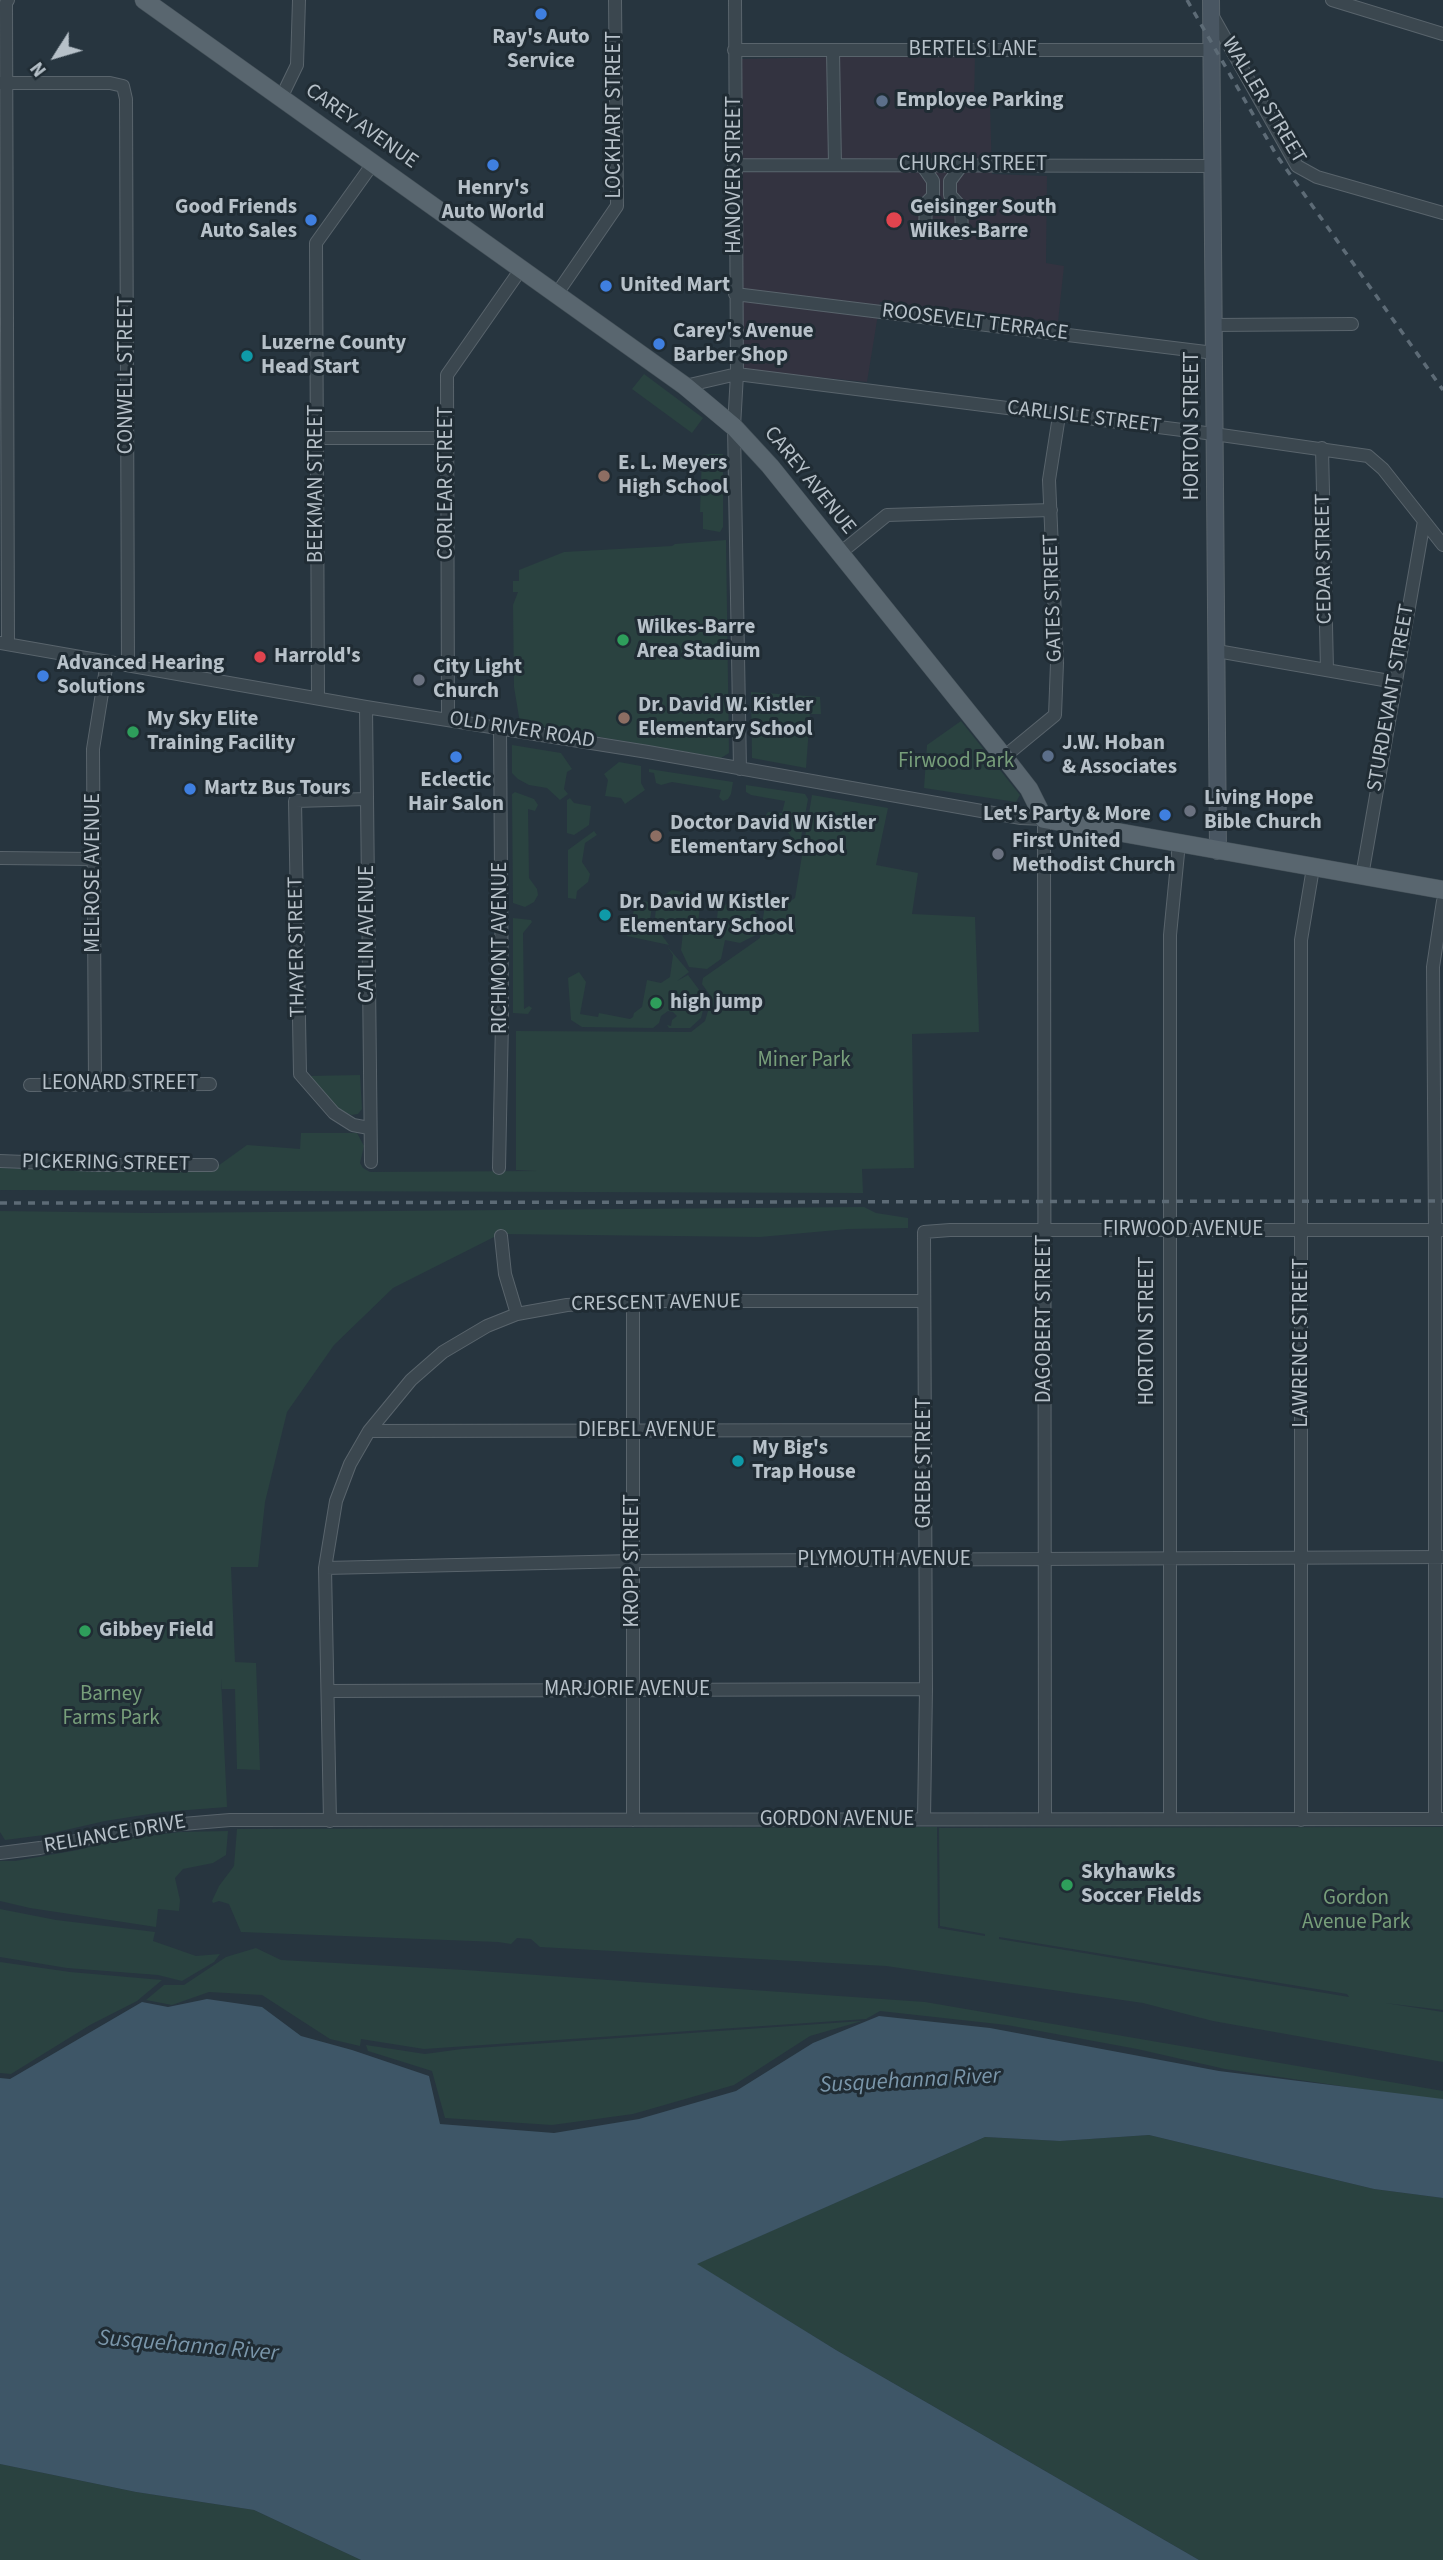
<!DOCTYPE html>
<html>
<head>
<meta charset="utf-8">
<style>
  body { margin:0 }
  #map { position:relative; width:1443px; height:2560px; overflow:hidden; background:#27353f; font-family:"Source Sans 3",sans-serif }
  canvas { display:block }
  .north { position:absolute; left:21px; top:21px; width:70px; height:70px; -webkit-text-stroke:5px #202c34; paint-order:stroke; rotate:233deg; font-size:19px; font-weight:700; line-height:28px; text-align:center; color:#b7c1c9 }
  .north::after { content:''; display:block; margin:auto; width:24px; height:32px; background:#b7c1c9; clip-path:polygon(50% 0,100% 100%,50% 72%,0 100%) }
</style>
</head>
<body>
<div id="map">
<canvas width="1443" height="2560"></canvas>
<div class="north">N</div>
</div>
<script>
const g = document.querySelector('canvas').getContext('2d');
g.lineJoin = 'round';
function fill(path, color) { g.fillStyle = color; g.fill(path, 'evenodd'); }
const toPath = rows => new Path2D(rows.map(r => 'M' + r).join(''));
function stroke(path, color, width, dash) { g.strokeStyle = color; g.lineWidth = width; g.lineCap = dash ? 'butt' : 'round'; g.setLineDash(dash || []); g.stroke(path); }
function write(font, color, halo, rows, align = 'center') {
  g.font = font + ' "Source Sans 3",sans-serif'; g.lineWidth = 6; g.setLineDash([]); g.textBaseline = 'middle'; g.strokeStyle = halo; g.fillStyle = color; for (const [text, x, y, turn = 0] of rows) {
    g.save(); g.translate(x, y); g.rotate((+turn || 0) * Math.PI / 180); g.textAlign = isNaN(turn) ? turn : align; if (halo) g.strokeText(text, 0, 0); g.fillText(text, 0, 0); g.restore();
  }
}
fill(toPath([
  [975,54,974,104,990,105,992,174,1047,176,1046,263,1064,266,1058,322,880,302,867,382,743,370,742,59]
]), '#333340');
fill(toPath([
  [644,374,703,418,692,433,632,389],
  [711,454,723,454,723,527,720,532,703,529,703,512,700,512,702,455],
  [726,540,729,753,721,758,520,723,514,687,513,605,518,592,513,592,513,581,519,581,519,570,564,552,672,546,675,544],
  [751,692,820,697,821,714,810,714,806,768,752,758],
  [961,721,1020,795,1016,802,924,788,927,745],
  [512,745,561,753,572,769,567,772,564,789,568,794,560,800,547,788,529,785,518,779,512,773],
  [619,762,641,766,641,783,645,790,625,804,621,798,605,796,608,780,604,774],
  [649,769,733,782,731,794,728,799,723,801,719,797,721,790,672,782,661,785,656,783,654,773,649,772],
  [746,785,805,794,808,799,800,843,796,844,781,822,763,819,768,812,782,813,785,801,751,795,746,792],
  [515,792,534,799,538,805,535,811,528,809,529,878,537,889,538,895,534,902,525,907,513,903,512,794],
  [812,795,888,808,876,865,918,873,912,914,975,917,979,1032,912,1034,914,1168,862,1169,863,1193,0,1190,0,1168,108,1172,211,1171,247,1145,300,1149,301,1133,357,1133,364,1146,360,1163,363,1168,370,1172,537,1171,516,1170,516,1031,691,1032,705,1021,712,998,702,984,703,978,760,938,765,905,780,908,795,898],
  [570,798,574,803,591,806,589,825,574,835,567,833,567,800],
  [594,831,597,835,585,843,582,862,590,874,588,882,577,891,576,899,568,898,568,850],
  [672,890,689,893,700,906,698,923,716,928,718,909,732,901,749,903,759,917,756,935,740,943,725,940,721,959,707,969,689,967,681,950,683,933,665,932,655,917,657,900],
  [637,899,648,902,652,907,650,919,669,945,627,936],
  [513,918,531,920,532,922,523,933,524,1009,529,1006,532,1008,528,1014,513,1013],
  [667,946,689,972,677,981,688,975,706,999,701,1018,690,1028,669,1028,667,1025,671,1026,672,1020,677,1016,673,1012,668,1011,661,1016,659,1023,653,1028,582,1027,571,1020,568,978,579,972,586,982,580,1014,598,1017,599,1013,630,1019,633,1017,634,1013,642,1007,647,980,661,983,670,977,673,955],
  [360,1075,362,1109,358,1114,351,1115,339,1109,308,1076],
  [864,1207,876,1213,908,1218,908,1228,848,1229,760,1237,500,1234,393,1288,334,1345,287,1412,265,1502,258,1567,231,1567,235,1662,256,1663,260,1770,237,1769,235,1689,222,1689,221,1679,227,1807,162,1812,105,1821,44,1835,5,1840,0,1832,0,1211,149,1213],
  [937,1827,938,1928,985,1936,985,1934,940,1926,939,1828,1443,1827,1443,2010,1385,2003,1443,2012,1443,2062,1213,2021,1143,2003,886,1966,540,1947,531,1939,517,1938,511,1944,498,1942,241,1932,229,1904,219,1901,213,1903,212,1901,219,1886,234,1866,237,1829],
  [999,1937,1347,1994,1349,1997,999,1939],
  [228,1831,226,1855,213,1863,183,1869,175,1878,180,1900,179,1911,158,1909,156,1927,30,1908,0,1901,0,1861,15,1861,78,1850,121,1839,180,1832],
  [0,1909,56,1920,155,1932,153,1941,196,1956,220,1954,214,1962,182,1981,158,1975,67,1968,0,1957],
  [256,1948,281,1960,465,1970,925,2002,1443,2091,1443,2101,1225,2069,1137,2049,1007,2025,880,2011,866,2019,424,2049,361,2039,360,2046,330,2039,262,1995,209,1992,172,2005,146,2000,164,1985,184,1985,226,1957],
  [0,1962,70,1972,162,1980,137,2001,90,2025,11,2074,0,2073],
  [862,2021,810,2036,734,2085,633,2114,552,2125,445,2118,432,2071,368,2051,366,2045,425,2054,462,2049],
  [1149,2135,1374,2189,1443,2198,1443,2560,1199,2560,836,2350,696,2264,985,2137,1060,2141],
  [0,2464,136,2492,254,2510,361,2560,0,2560]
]), '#2a4240');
fill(toPath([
  [207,1999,262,2007,301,2036,352,2050,429,2076,440,2124,554,2133,639,2119,736,2091,813,2043,879,2016,990,2028,1219,2071,1443,2099,1443,2198,1374,2189,1149,2135,1060,2141,985,2137,697,2264,836,2350,1199,2560,361,2560,254,2510,136,2492,0,2464,0,2078,10,2079,142,2002,168,2007]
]), '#3e5667');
const minor = toPath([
  [735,0,737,374,734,427,740,769],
  [1332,0,1443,34],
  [1212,15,1297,166,1317,177,1443,213],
  [734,50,1211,50],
  [833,51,835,165],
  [0,83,110,83,123,86,126,99,128,665],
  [281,98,297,65,299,0],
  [734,165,1213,166],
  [922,165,933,181,933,196,926,203,925,232,962,233,961,207,950,195,950,181,962,165],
  [735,294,1214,353],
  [556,295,617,206,615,0],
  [1214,325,1352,324],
  [685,386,737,374,1214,434,1368,456,1383,469,1443,545],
  [317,438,446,438],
  [1322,448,1327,670],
  [839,554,887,515,1051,510],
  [0,643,366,707,648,752,1021,818,1044,819,1045,1818],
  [8,644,6,3,8,0],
  [1217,651,1395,682],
  [318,698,316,243,374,162],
  [366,707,371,1162],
  [448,719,447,375,521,269],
  [1004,757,1055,715,1057,663,1049,480,1059,416],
  [367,799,295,801,300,1074,334,1113,353,1125,369,1128],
  [0,858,93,859],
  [1362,876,1424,521],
  [30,1085,210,1084],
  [95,1085,93,749,107,662],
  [0,1161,99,1165,212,1165],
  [499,1168,502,1021,500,728],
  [501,1236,505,1274,517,1314],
  [369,1431,925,1430],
  [325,1568,633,1561,1443,1557],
  [329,1691,926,1689],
  [1170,1818,1170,935,1179,843],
  [924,1819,926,1689,924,1232,950,1230,1443,1230],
  [1435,1819,1435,1230,1433,967,1443,901],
  [633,1820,633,1301],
  [1301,1820,1301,940,1313,868],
  [330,1821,325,1568,336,1501,350,1464,369,1431,411,1380,443,1352,487,1326,517,1314,567,1305,633,1301,924,1301],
  [0,1853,40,1848,147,1827,230,1820,1443,1819]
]);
const secondary = toPath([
  [1211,0,1218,851]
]);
const primary = toPath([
  [144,0,685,386,734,427,770,466,1004,757,1029,789,1044,819,1443,890]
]);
stroke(minor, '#59646c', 14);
stroke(secondary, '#59646c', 18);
stroke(primary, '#445058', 19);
stroke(minor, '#3b474f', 12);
stroke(secondary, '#495662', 16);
stroke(primary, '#59666f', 18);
stroke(toPath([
  [1187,0,1277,156,1443,390],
  [0,1203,1443,1201]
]), '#5d6b76', 3.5, [7, 7]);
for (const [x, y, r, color] of [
  [541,14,7,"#3f7fe0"],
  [882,101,7,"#5c6f8a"],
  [493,165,7,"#3f7fe0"],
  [311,220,7,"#3f7fe0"],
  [894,220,9,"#e0444e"],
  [606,286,7,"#3f7fe0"],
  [659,344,7,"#3f7fe0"],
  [247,356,7,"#0f9aa8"],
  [604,476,7,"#8d6e63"],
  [623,640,7,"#2e9e5b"],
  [260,657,7,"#e0444e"],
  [43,676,7,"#3f7fe0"],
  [419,680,7,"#6b7280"],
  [624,718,7,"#8d6e63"],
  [133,732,7,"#2e9e5b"],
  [1048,756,7,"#5c6f8a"],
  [456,757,7,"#3f7fe0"],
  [190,789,7,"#3f7fe0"],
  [1190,811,7,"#6b7280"],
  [1165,815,7,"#3f7fe0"],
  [656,836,7,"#8d6e63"],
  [998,854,7,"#6b7280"],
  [605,915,7,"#0f9aa8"],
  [656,1003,7,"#2e9e5b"],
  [738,1461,7,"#0f9aa8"],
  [85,1631,7,"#2e9e5b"],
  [1067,1885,7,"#2e9e5b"]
]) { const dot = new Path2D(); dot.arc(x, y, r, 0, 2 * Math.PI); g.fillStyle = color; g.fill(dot); stroke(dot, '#202c34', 2.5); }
write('bold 21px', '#b7c1c9', '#202c34', [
  ["Ray's Auto",541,38,"center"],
  ["Service",541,62,"center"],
  ["Employee Parking",896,101],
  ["Henry's",493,189,"center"],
  ["Auto World",493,213,"center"],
  ["Good Friends",297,208,"right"],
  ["Auto Sales",297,232,"right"],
  ["Geisinger South",910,208],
  ["Wilkes-Barre",910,232],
  ["United Mart",620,286],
  ["Carey's Avenue",673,332],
  ["Barber Shop",673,356],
  ["Luzerne County",261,344],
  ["Head Start",261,368],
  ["E. L. Meyers",618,464],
  ["High School",618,488],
  ["Wilkes-Barre",637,628],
  ["Area Stadium",637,652],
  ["Harrold's",274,657],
  ["Advanced Hearing",57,664],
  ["Solutions",57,688],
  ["City Light",433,668],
  ["Church",433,692],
  ["Dr. David W. Kistler",638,706],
  ["Elementary School",638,730],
  ["My Sky Elite",147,720],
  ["Training Facility",147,744],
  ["J.W. Hoban",1062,744],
  ["& Associates",1062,768],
  ["Eclectic",456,781,"center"],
  ["Hair Salon",456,805,"center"],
  ["Martz Bus Tours",204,789],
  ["Living Hope",1204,799],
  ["Bible Church",1204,823],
  ["Let's Party & More",1151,815,"right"],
  ["Doctor David W Kistler",670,824],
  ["Elementary School",670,848],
  ["First United",1012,842],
  ["Methodist Church",1012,866],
  ["Dr. David W Kistler",619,903],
  ["Elementary School",619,927],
  ["high jump",670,1003],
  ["My Big's",752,1449],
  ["Trap House",752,1473],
  ["Gibbey Field",99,1631],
  ["Skyhawks",1081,1873],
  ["Soccer Fields",1081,1897]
], 'left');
write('21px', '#b7c1c9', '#202c34', [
  ["BERTELS LANE",973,50],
  ["WALLER STREET",1263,101,59],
  ["LOCKHART STREET",615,115,-90],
  ["CAREY AVENUE",361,127,35],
  ["CHURCH STREET",973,165],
  ["HANOVER STREET",735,175,-90],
  ["ROOSEVELT TERRACE",975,323,7],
  ["CONWELL STREET",127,375,-90],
  ["CARLISLE STREET",1084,418,7],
  ["HORTON STREET",1193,426,-90],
  ["CAREY AVENUE",809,481,51],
  ["CORLEAR STREET",447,483,-90],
  ["BEEKMAN STREET",317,484,-90],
  ["CEDAR STREET",1325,559,-91],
  ["GATES STREET",1054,598,-92],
  ["STURDEVANT STREET",1392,698,-80],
  ["OLD RIVER ROAD",522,731,9],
  ["MELROSE AVENUE",94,873,-90],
  ["CATLIN AVENUE",368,934,-90],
  ["THAYER STREET",298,947,-91],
  ["RICHMONT AVENUE",501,948,-90],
  ["LEONARD STREET",120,1084],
  ["PICKERING STREET",106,1164,1],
  ["FIRWOOD AVENUE",1183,1230],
  ["CRESCENT AVENUE",656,1304,-1],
  ["DAGOBERT STREET",1045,1319,-90],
  ["HORTON STREET",1148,1331,-90],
  ["LAWRENCE STREET",1302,1343,-90],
  ["DIEBEL AVENUE",647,1431],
  ["GREBE STREET",925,1463,-90],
  ["PLYMOUTH AVENUE",884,1560],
  ["KROPP STREET",633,1561,-90],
  ["MARJORIE AVENUE",627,1690],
  ["GORDON AVENUE",837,1820],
  ["RELIANCE DRIVE",115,1835,-10]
]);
write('21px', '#779e7a', '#202c34', [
  ["Firwood Park",956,762],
  ["Miner Park",804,1061],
  ["Barney",111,1695],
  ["Farms Park",111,1719],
  ["Gordon",1356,1899],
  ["Avenue Park",1356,1923]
]);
write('italic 23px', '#7a96aa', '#202c34', [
  ["Susquehanna River",910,2082,-3],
  ["Susquehanna River",188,2347,5]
]);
</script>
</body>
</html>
